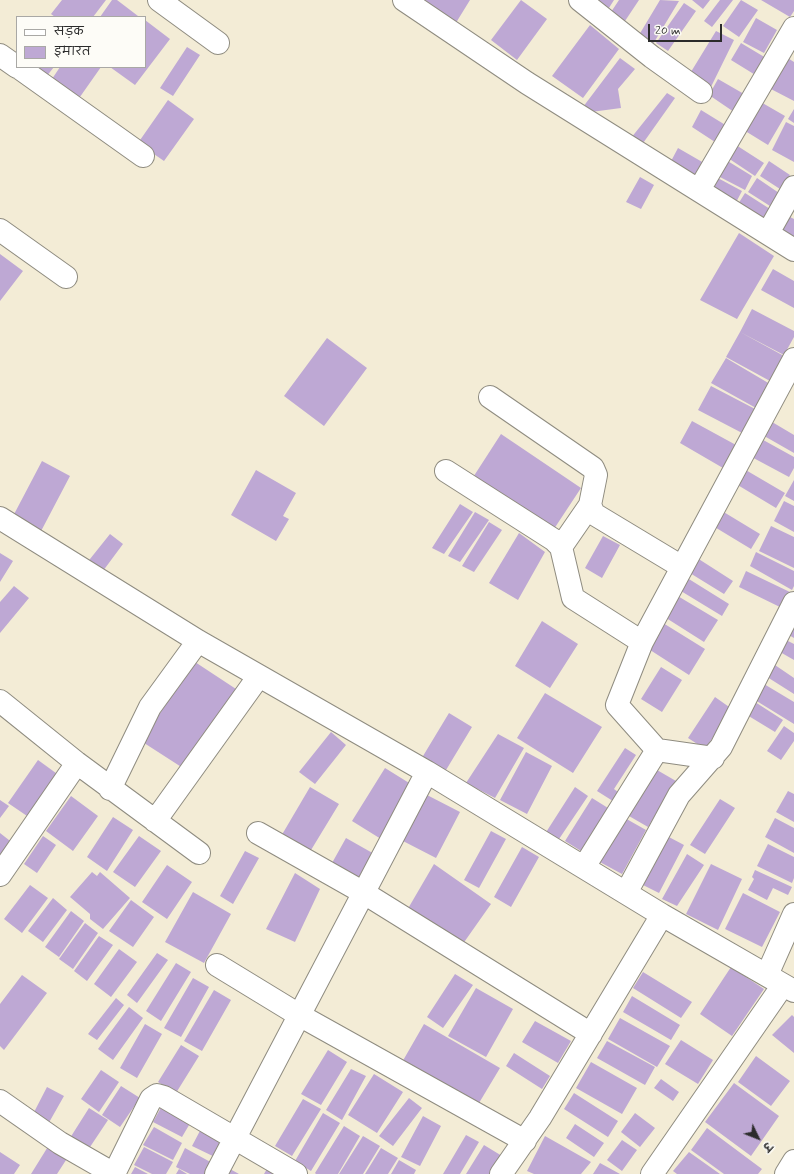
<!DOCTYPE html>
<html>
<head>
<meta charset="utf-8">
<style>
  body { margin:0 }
  #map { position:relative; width:794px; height:1174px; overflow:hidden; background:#f3ecd6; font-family:Mynerve,"Playpen Sans Deva",sans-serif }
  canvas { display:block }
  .legend { position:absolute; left:16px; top:16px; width:130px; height:52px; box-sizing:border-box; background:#fdfcf7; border:1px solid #a9a8a5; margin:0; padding:5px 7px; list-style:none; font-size:12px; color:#2b2b2b }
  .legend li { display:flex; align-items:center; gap:8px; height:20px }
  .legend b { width:20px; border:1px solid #a9a8a5 }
  .north { position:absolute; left:738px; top:1118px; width:40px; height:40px; -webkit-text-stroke:3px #fdfcf7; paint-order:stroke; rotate:133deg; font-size:11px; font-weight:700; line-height:16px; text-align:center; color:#2b2b2b }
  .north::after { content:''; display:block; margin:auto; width:14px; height:18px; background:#2b2b2b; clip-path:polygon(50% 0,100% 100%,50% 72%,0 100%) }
  .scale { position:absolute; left:648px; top:24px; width:74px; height:18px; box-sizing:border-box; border:2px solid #2b2b2b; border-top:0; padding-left:5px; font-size:12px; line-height:14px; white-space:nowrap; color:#2b2b2b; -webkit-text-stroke:3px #fdfcf7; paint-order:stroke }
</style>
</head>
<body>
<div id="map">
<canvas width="794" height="1174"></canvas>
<ul class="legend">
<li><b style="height:5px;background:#fff"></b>सड़क</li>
<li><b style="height:11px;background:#bea8d4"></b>इमारत</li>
</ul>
<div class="north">उ</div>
<div class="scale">20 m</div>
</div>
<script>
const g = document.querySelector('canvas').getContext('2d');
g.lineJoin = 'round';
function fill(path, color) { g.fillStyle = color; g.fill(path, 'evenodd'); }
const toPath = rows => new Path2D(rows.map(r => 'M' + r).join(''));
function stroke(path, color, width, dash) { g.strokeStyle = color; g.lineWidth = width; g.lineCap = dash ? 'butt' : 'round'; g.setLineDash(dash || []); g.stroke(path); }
fill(toPath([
  [62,0,106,0,93,17,55,17,51,14],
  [112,0,117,0,138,16,100,17],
  [422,0,470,0,454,26],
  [521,0,547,19,517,60,491,40],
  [595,0,614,0,607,11],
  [619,0,639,0,623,24,609,15],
  [660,0,679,1,653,44,639,35],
  [692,0,710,0,703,9],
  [720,0,733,0,712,27,704,21],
  [741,0,758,10,739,37,723,26],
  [761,0,794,0,794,11,790,17],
  [684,3,696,11,668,51,656,43],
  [756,18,777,30,764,53,743,42],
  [145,20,170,39,135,85,110,67,145,67],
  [590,25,619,49,583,98,552,76],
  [716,31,734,40,708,93,686,80],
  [741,43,766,58,757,76,731,60],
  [187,47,200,55,173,96,160,88],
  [786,57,794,62,794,101,769,88],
  [620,58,635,69,618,89,621,108,591,112,583,107],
  [34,67,54,67,46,77],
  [60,67,101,67,75,104,48,85],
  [718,79,744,94,734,112,709,95],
  [667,93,675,98,641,146,631,138],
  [168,100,194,119,164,161,138,143],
  [759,101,785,116,768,145,742,129],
  [794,109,794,123,788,119],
  [701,110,727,126,718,144,692,127],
  [786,122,794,126,794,162,772,150],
  [736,145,764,163,755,176,728,158],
  [678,148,704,163,694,181,669,165],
  [726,160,752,176,745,190,718,176],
  [769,161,790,175,780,189,760,176],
  [640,177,654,185,641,209,626,202],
  [716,177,742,191,733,208,707,193],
  [757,178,779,193,770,206,748,192],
  [745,193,770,209,761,224,735,209],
  [786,215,794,219,794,245,775,234],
  [739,233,774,256,737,319,700,300],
  [0,254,23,271,0,301],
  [773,269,794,281,794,308,761,290],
  [752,309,794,331,794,337,784,355,740,332],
  [740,332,784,356,770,381,726,357],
  [327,338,367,368,324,426,284,396],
  [726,358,770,384,756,408,711,383],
  [711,386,757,410,744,434,698,410],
  [767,419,794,435,794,453,759,433],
  [692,421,736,445,723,468,680,443],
  [501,434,581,488,550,535,470,482],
  [756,436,794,457,794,468,789,477,746,454],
  [42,461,70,476,39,535,11,520],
  [744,469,785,493,776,508,736,484],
  [256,470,296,493,283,516,289,519,276,541,231,515],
  [794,480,794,501,785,496],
  [784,501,794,506,794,532,774,521],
  [460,504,473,512,444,554,432,548],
  [722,511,760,534,751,549,713,526],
  [475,512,489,520,460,562,448,556],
  [489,522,502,530,474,572,462,566],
  [771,526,794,537,794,568,759,551],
  [519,533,545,552,518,600,489,583],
  [110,534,123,544,100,575,86,564],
  [603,536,620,545,602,578,585,568],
  [756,552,794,571,794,586,792,590,750,566],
  [0,553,13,561,0,582],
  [694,556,733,581,724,594,685,570],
  [746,571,792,593,784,609,739,587],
  [684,576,729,604,722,616,676,588],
  [14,586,29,598,0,633,0,602],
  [676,595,718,620,704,642,663,616],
  [542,621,578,644,550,688,515,666],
  [794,622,794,638,787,634],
  [663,623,705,649,689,675,647,648],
  [786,640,794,644,794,660,780,652],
  [195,662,236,689,186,770,141,741],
  [772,663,794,678,794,694,764,675],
  [661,667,682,680,662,712,641,699],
  [764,684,794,702,794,724,755,700],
  [545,693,602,727,573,773,517,738],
  [715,697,732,709,705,749,688,738],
  [755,702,783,720,775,732,747,715],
  [449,713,472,727,443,775,420,761],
  [784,726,794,733,794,741,781,760,767,751],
  [331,732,346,745,315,784,299,772],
  [498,734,524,748,495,798,466,783],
  [625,748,636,755,614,789,622,795,616,803,597,791],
  [526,752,552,766,527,814,500,800],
  [38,760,60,776,30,818,8,803],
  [385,768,414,786,381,839,352,821],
  [657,770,676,781,648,827,629,816],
  [310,787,339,804,308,855,280,838],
  [575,787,588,796,555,845,543,837],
  [788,791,794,794,794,822,776,812],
  [427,795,460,812,436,858,403,841],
  [71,796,98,816,73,851,46,831],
  [592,798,608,808,581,851,565,841],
  [720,799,735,808,705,854,690,845],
  [0,800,9,806,0,818],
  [113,817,133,830,107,871,87,857],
  [623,817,646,830,622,874,598,861],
  [775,818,794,828,794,853,765,837],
  [491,831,506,839,479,888,464,880],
  [0,833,14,844,0,861],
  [43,836,56,845,37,873,24,864],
  [139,836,161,851,135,887,113,872],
  [667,836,684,845,659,893,641,884],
  [346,838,376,855,362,879,332,863],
  [768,844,794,857,794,878,792,883,757,866],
  [522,847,539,857,511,907,494,897],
  [245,851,259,858,233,904,220,896],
  [687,854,704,865,677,906,662,899],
  [434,864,491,904,460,948,406,912],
  [711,864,742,879,718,930,686,914],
  [167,865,192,882,167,919,142,902],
  [755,870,792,887,788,895,773,888,767,900,748,890,754,879,752,877],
  [92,872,97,876,100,872,130,898,103,929,90,919,90,914,70,897],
  [295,873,320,889,295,942,266,929],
  [30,885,48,898,22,933,4,919],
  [193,892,231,914,204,963,165,942],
  [743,893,780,912,762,947,725,929],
  [53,898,67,910,43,942,28,931],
  [131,900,154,917,133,947,109,931],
  [71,911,84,921,59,957,45,947],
  [85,923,98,933,73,969,59,959],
  [99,936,113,945,87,981,74,971],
  [119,949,137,962,111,997,94,984],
  [157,953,168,960,137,1003,127,995],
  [176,963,191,972,161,1021,146,1011],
  [731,967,764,989,732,1036,700,1014],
  [643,972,692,1002,681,1018,633,988],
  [455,974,473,985,443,1028,427,1017],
  [22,975,47,993,4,1050,0,1046,0,1004],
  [193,978,209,987,181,1037,164,1028],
  [476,988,513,1009,486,1057,448,1036],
  [214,990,231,1000,202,1051,184,1041],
  [632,996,680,1025,671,1040,623,1012],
  [116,998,124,1005,97,1040,88,1034],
  [129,1007,143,1018,113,1060,98,1049],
  [792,1015,794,1017,794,1053,772,1035],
  [620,1018,670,1046,657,1067,608,1039],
  [535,1021,571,1041,558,1063,522,1042],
  [145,1024,162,1034,137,1078,120,1068],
  [424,1024,500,1068,476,1108,401,1064],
  [681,1040,713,1060,698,1084,665,1064],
  [607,1041,655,1067,645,1085,597,1058],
  [181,1045,199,1056,176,1093,158,1082],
  [328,1050,347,1062,321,1105,301,1094],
  [514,1053,550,1076,542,1089,506,1066],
  [756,1056,790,1081,771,1106,738,1082],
  [591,1062,637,1088,622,1114,576,1088],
  [351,1069,366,1076,342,1120,326,1110],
  [101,1070,119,1082,99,1112,81,1099],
  [374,1074,403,1092,377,1133,348,1115],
  [661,1079,679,1092,673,1101,654,1088],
  [734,1083,779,1116,751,1156,705,1122],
  [121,1086,140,1098,120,1127,102,1115],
  [47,1087,64,1096,47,1126,31,1118],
  [574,1093,618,1121,608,1137,564,1109],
  [409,1098,422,1108,393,1146,379,1136],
  [303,1099,321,1109,292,1156,275,1146],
  [163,1104,192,1120,182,1137,153,1122],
  [89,1108,108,1120,88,1150,70,1138],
  [323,1113,340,1123,311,1171,295,1161],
  [635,1113,655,1128,640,1147,621,1132],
  [423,1116,441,1126,420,1166,401,1157],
  [575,1124,604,1143,594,1157,566,1138],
  [344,1126,360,1136,338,1174,316,1174,315,1173],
  [154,1127,182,1143,173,1160,143,1145],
  [202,1127,231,1143,221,1160,192,1146],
  [707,1128,762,1169,758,1174,724,1174,691,1150],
  [466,1135,479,1142,460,1174,443,1174],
  [363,1136,380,1146,363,1174,339,1174],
  [545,1136,591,1162,581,1174,534,1174,527,1171],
  [622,1140,637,1150,622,1171,607,1160],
  [49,1145,68,1157,57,1174,31,1174],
  [484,1145,502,1156,492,1174,466,1174],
  [144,1147,173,1162,166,1174,152,1174,134,1165],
  [185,1148,214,1164,209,1174,190,1174,176,1167],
  [381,1148,398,1158,388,1174,365,1174],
  [0,1152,20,1165,14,1174,0,1174],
  [689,1152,720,1174,677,1174,673,1171],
  [399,1160,416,1170,414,1174,391,1174],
  [600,1163,620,1174,593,1174],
  [135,1167,148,1174,131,1174],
  [268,1167,280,1174,264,1174],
  [179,1169,187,1174,176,1174],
  [230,1169,239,1174,227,1174]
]), '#bea8d4');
const minor = toPath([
  [159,0,218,43],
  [404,0,527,83,794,250],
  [580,0,652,57,701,92],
  [0,55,17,67],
  [18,67,143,156],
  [699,190,794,28],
  [0,230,66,277],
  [768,233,794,187],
  [490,397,593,468,596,475,590,505,594,514,682,567],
  [446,471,554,540,561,547,573,598,642,642],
  [0,518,198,641,427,772],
  [561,547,590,505],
  [0,701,77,763,199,853],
  [713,758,657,750,617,705,642,642,794,359],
  [110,789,150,707,198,641],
  [155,821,259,676],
  [258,833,364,893,591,1034],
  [584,867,657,750],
  [0,875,77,763],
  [626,893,679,795,721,747,794,603],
  [217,965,299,1015,525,1141],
  [767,975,794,914],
  [0,1101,60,1143,114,1174],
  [114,1174,151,1099,157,1095,164,1097,296,1174],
  [216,1174,427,772,662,915,794,991],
  [501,1174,540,1118,662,915],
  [652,1174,783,985],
  [786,1174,794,1161]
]);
stroke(minor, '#8f8c80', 24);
stroke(minor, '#fff', 22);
</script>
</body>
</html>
